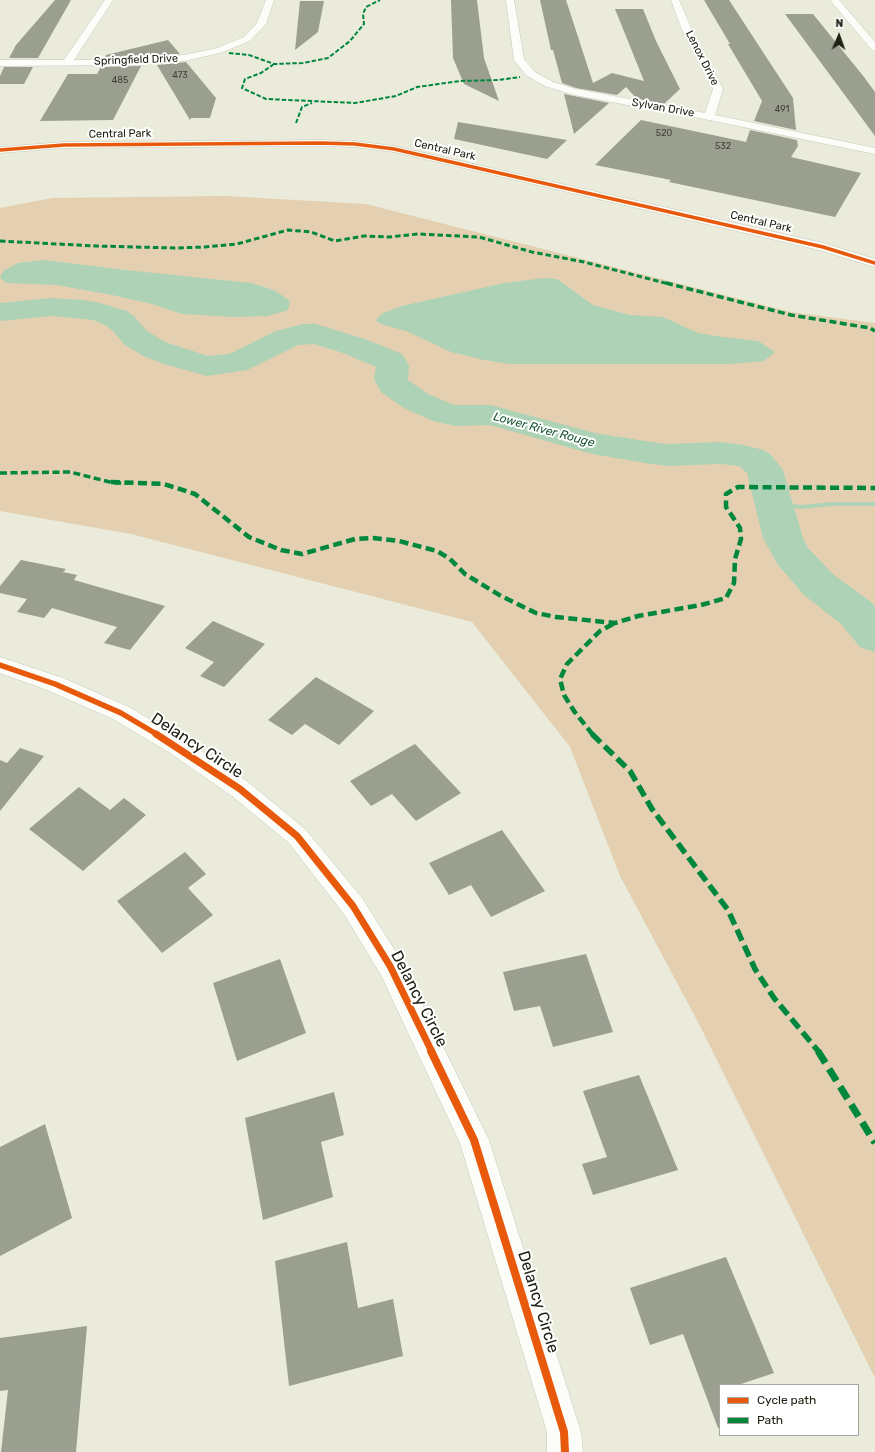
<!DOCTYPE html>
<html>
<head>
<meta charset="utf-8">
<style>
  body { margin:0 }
  #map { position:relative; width:875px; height:1452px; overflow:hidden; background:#eaebda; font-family:Rubik,sans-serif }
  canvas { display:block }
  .legend { position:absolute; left:719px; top:1384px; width:140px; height:52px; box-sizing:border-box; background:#fff; border:1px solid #a6a6a1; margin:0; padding:5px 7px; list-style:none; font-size:12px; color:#202114 }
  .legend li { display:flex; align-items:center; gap:8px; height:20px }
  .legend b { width:20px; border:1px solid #a6a6a1 }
  .north { position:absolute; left:819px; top:16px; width:40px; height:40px; -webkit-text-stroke:3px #fff; paint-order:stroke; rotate:2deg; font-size:11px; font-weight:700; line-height:16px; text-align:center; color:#202114 }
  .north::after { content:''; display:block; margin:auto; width:14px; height:18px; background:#202114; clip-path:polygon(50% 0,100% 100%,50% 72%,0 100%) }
</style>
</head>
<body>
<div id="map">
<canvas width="875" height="1452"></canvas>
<ul class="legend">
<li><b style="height:5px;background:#e8590c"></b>Cycle path</li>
<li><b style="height:5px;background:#00873e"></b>Path</li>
</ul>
<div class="north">N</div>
</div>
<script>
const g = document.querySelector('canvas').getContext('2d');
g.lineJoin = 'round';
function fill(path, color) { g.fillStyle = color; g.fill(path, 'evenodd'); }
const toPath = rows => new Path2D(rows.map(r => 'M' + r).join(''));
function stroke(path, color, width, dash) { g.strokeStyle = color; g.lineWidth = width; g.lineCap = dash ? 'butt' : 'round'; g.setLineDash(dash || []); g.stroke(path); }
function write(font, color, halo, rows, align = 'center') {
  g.font = font + ' Rubik,sans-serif'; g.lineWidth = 4; g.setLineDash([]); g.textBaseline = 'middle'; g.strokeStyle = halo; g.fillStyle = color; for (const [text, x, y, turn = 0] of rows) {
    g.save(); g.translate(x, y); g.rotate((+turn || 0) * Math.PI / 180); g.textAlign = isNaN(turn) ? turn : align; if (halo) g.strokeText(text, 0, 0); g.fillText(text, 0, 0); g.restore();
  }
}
fill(toPath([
  [225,196,366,204,791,312,875,323,875,1378,699,1024,620,876,570,747,472,622,131,534,0,511,0,208,52,198]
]), '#e4d0b1');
fill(toPath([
  [44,260,126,270,251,283,274,290,290,301,288,310,268,316,234,317,182,314,152,304,112,295,56,285,7,283,0,278,3,271,18,263],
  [544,278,557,279,593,305,630,315,663,317,698,333,723,337,758,341,775,352,764,361,730,364,510,364,484,360,451,352,406,331,381,324,376,320,381,314,402,306,504,283]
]), '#aed2b6');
fill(toPath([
  [773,502,802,505,832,502,875,502,875,506,832,506,802,509,771,505,771,503,773,502]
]), '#aed2b6');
fill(toPath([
  [52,298,83,300,100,303,127,311,134,316,147,331,165,342,208,356,229,354,276,331,303,324,316,324,365,339,402,354,409,366,408,380,428,394,454,405,491,405,595,433,645,441,667,444,721,442,743,445,764,450,771,455,783,470,803,538,808,548,834,575,871,602,875,607,875,652,860,647,841,624,804,595,778,565,763,538,747,473,739,466,721,464,667,466,645,463,592,454,490,425,456,426,433,421,404,408,381,392,374,379,376,367,343,353,314,344,298,345,247,370,207,376,164,364,143,356,125,345,112,330,105,325,93,320,52,316,0,321,0,303,52,298]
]), '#aed2b6');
fill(toPath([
  [55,0,71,0,38,58,9,58,16,45],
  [451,0,477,0,484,58,499,101,464,84,453,58],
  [540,0,566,0,593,83,612,73,644,81,615,9,643,9,656,41,680,89,664,104,637,99,626,87,617,95,576,88,562,83,553,50,551,50],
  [704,0,729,0,793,98,796,130,754,121,762,101,728,44,730,44],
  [300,1,324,1,318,32,295,50],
  [785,14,813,14,864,77,875,92,875,136],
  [168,40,180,54,152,57,149,52,146,57,105,58,106,55],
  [186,62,216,98,210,118,191,118,190,120,157,65],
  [141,66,113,120,40,121,68,74,97,74,101,67],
  [4,67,33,67,24,84,0,84,0,76],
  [564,94,609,103,574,134],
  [641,120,746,142,750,130,797,140,798,146,791,157,861,173,835,217,669,182,671,180,595,165],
  [458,122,567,140,547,159,454,139],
  [21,560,66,569,63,572,77,575,74,580,165,606,130,650,104,643,117,627,52,608,44,618,17,612,27,599,0,593,0,586],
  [213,621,265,644,224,687,200,676,214,662,185,648],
  [316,677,374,711,339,745,305,724,292,735,268,720],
  [415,744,461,793,416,821,392,794,371,806,350,781],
  [20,748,44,756,0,811,0,760,7,763],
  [79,787,110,810,124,798,146,815,83,871,29,829],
  [502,830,545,891,491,917,471,885,449,895,429,863],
  [185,852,206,874,188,888,213,915,162,953,117,901],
  [586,954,613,1032,553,1047,540,1006,514,1011,503,972],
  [280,959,306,1033,237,1061,213,983],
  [639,1075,678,1170,593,1195,582,1164,607,1157,583,1091],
  [334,1092,344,1135,321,1142,333,1197,263,1220,245,1118],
  [45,1124,72,1218,0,1256,0,1147],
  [347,1242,358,1308,393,1299,403,1356,289,1386,275,1261],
  [726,1257,774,1373,738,1385,720,1385,720,1428,718,1428,683,1334,650,1345,630,1288],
  [87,1326,76,1452,1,1452,8,1390,0,1391,0,1338]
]), '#9a9f90');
const street = toPath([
  [105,0,113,0,74,60,142,59,184,55,217,48,244,37,257,23,266,0,274,0,266,24,250,41,220,53,184,61,142,65,0,66,0,60,64,60,105,0],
  [506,0,514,0,524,59,535,72,553,82,576,89,705,113,713,89,682,30,671,0,679,0,692,30,723,89,715,115,875,148,875,154,709,120,574,95,545,86,527,76,514,60,506,0],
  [830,0,839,0,875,42,875,51,872,50,830,0],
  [320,140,355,141,394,146,823,243,875,259,875,267,819,250,394,152,355,147,320,146,64,148,0,153,0,147,64,142,320,140],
  [0,657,63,678,129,707,186,741,248,782,305,829,362,898,399,957,489,1140,581,1432,583,1452,547,1452,547,1432,460,1143,381,975,344,914,289,843,232,796,170,753,113,719,47,690,0,673,0,657]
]);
stroke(street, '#c8c9ba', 1);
fill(street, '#fcfcf9');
stroke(toPath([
  [229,53,249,55,274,64,303,63,328,58,350,41,364,24,363,14,366,7,380,0],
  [274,64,261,73,245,79,242,88,266,99,355,103,396,96,417,87,460,81,498,80,520,77],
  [296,123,302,107,312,103]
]), '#00873e', 2, [4.5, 2]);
stroke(toPath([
  [0,241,96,246,175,248,205,247,237,244,288,230,311,232,335,241,364,236,389,237,418,234,479,237,532,252,584,262,669,284]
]), '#00873e', 3, [5.5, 3]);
stroke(toPath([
  [666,283,791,315,870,328,875,331],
  [0,473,70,472,114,483,128,483]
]), '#00873e', 3.5, [7, 3.5]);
stroke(toPath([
  [111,482,164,484,195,494,249,537,281,550,302,554,355,539,373,538,399,541,437,551,450,559,465,574,501,596,536,613,556,617,615,623,638,616,701,605,726,598,734,583,735,559,741,539,740,528,726,507,726,494,738,487,875,488],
  [593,735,574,711,564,695,560,679,567,664,600,631,615,623]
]), '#00873e', 4.5, [9, 4.5]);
stroke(toPath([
  [592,734,630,771,652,809,728,910,755,969,774,998,819,1052]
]), '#00873e', 5.5, [12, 5.5]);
stroke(toPath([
  [818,1051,875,1143]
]), '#00873e', 7, [14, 7]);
stroke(toPath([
  [0,150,64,145,320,143,355,144,394,149,823,247,875,263]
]), '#e8590c', 3.5);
stroke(toPath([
  [0,665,55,684,121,713,158,735]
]), '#e8590c', 5.5);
stroke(toPath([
  [156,734,240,789,297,836,353,906,390,966,432,1052]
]), '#e8590c', 7);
stroke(toPath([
  [431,1051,474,1140,564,1432,565,1452]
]), '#e8590c', 8);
write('9px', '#3e4033', null, [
  ["473",180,75],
  ["485",120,80],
  ["491",782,109],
  ["520",664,133],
  ["532",723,146]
]);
write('11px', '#202114', '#fff', [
  ["Lenox Drive",702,58,63],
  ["Springfield Drive",136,60,-2],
  ["Sylvan Drive",663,108,10],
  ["Central Park",120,134,-1],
  ["Central Park",445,150,13],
  ["Central Park",761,222,13]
]);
write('italic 12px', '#1a5535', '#fff', [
  ["Lower River Rouge",544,430,15]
]);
write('16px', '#202114', '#fff', [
  ["Delancy Circle",197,746,33],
  ["Delancy Circle",419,999,63],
  ["Delancy Circle",538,1302,73]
]);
</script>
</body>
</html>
